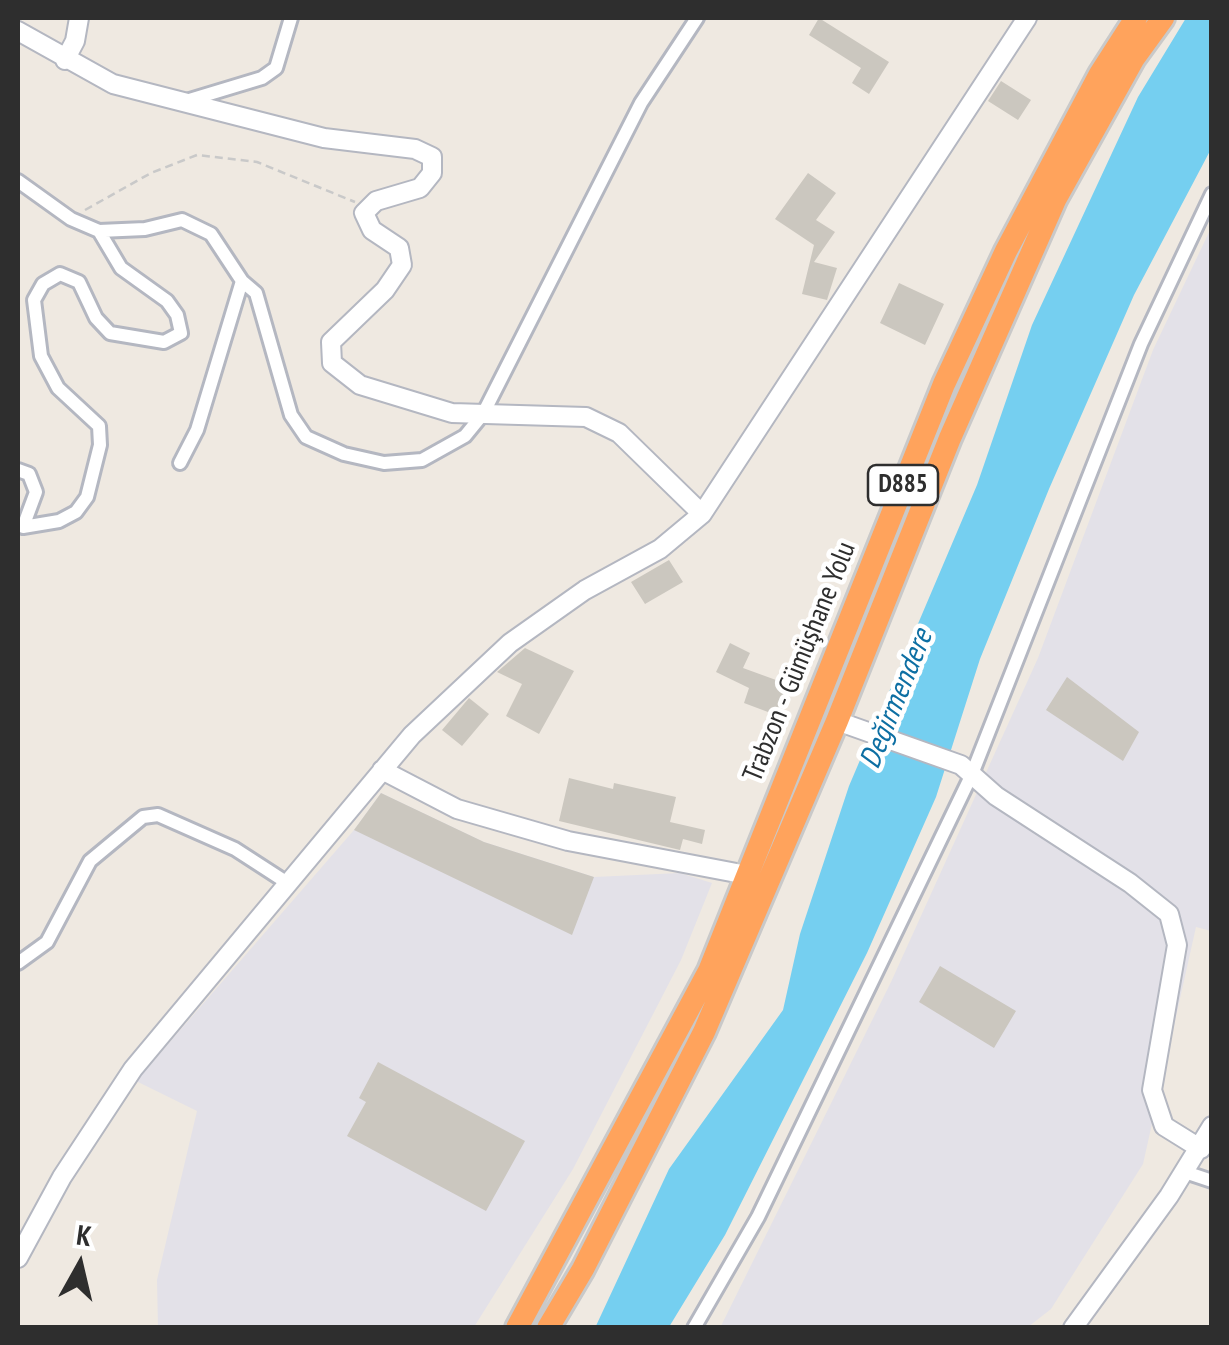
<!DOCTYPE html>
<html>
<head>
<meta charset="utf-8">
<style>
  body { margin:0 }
  #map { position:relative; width:1229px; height:1345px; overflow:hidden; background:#efe9e1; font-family:"PT Sans Narrow",sans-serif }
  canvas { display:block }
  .frame { position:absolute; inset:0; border:20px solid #2e2e2e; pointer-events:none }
  .north { position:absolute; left:30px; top:1215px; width:100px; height:100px; -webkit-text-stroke:8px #fff; paint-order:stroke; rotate:8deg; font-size:28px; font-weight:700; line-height:40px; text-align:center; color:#2e2e2e }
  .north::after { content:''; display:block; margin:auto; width:35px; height:45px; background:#2e2e2e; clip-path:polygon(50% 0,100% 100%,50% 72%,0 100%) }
</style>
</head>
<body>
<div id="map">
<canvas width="1229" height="1345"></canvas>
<div class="frame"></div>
<div class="north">K</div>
</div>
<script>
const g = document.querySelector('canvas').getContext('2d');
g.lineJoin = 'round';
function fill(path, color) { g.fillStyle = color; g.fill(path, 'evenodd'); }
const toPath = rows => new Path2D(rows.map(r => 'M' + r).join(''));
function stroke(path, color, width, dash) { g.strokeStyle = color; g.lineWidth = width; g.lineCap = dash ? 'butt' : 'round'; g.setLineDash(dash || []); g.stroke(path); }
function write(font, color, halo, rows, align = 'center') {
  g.font = font + ' "PT Sans Narrow",sans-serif'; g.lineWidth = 9; g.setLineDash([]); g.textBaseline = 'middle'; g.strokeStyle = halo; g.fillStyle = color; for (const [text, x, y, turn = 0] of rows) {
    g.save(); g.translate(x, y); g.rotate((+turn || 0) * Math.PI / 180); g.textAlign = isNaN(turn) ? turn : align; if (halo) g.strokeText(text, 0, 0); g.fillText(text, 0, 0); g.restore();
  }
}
fill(toPath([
  [1211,228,1211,931,1196,927,1143,1164,1051,1309,1028,1327,720,1328,891,982,1038,658,1153,350],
  [381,793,484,842,594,877,680,873,712,883,681,960,573,1169,474,1327,158,1327,157,1280,197,1111,136,1081,354,830]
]), '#e3e1e8');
fill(toPath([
  [1186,18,1211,18,1211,149,1134,295,1049,489,980,659,936,797,867,953,725,1235,669,1327,595,1328,669,1169,783,1010,800,934,849,786,977,485,1032,325,1138,97]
]), '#75cff0');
fill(toPath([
  [819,18,889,62,869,94,852,83,861,68,809,35],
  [1001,81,1031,100,1018,120,988,101],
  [808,173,836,193,816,220,835,232,814,262,837,268,827,300,802,294,814,245,775,219],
  [899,283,944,304,925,345,880,323],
  [669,560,683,582,645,604,631,582],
  [730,643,750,653,743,668,787,684,776,715,744,703,749,688,716,672],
  [525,648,574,671,539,734,506,716,522,684,497,672],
  [1067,677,1139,732,1123,761,1046,710],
  [469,698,489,714,462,746,442,730],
  [569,778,613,789,614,783,676,797,670,822,705,830,702,844,683,839,680,850,559,821],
  [381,793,484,842,594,877,572,935,354,830],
  [940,966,1016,1011,994,1048,919,1002],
  [378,1062,525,1141,486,1211,347,1136,366,1102,359,1098]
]), '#cbc7bf');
const street = toPath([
  [186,101,262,78,276,68,291,18],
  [18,181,71,219,99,231,145,229,182,220,211,234,242,281,256,293,291,415,306,437,344,454,384,463,422,460,465,436,483,414,641,103,697,18],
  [180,463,197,430,242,281],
  [18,470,29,474,36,492,23,527,59,521,76,512,87,497,100,445,99,426,58,388,41,356,34,300,43,284,60,274,79,282,96,318,110,333,164,342,181,333,177,315,167,301,121,268,99,231],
  [18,963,47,942,90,861,143,817,158,815,235,849,289,884],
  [1185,1172,1212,1181],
  [694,1328,758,1217,972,774,1141,344,1212,194]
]);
const secondary = toPath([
  [18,31,113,84,324,138,415,149,432,157,432,173,420,188,376,201,364,213,372,230,399,248,402,265,385,290,331,342,332,363,360,385,452,413,586,417,619,433,702,514],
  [65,60,75,41,79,18],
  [837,721,961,765,996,796,1130,883,1169,914,1177,945,1152,1090,1164,1126,1201,1149],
  [382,770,457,809,568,841,747,875],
  [18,1258,62,1177,133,1069,412,735,510,643,585,590,660,549,702,514,1027,18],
  [1073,1328,1169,1196,1212,1126]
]);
const highway = toPath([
  [517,1328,709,971,944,384,1006,251,1100,74,1136,18],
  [548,1328,583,1269,704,1032,837,721,950,438,1055,200,1134,58,1163,18]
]);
stroke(street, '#b4b7c1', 18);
stroke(secondary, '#b4b7c1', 22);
stroke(highway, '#c9c9c9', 28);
stroke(toPath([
  [85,210,151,173,197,155,257,162,355,202]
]), '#c9c9c9', 2.5, [8, 5]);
stroke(street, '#fff', 12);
stroke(secondary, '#fff', 18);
stroke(highway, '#ffa35c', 22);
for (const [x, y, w] of [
  [903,485,70]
]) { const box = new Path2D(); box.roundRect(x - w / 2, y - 20, w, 40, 8); g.fillStyle = '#fff'; g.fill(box); stroke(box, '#2e2e2e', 2.5); }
write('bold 25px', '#2e2e2e', null, [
  ["D885",903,485]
]);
write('28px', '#2e2e2e', '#fff', [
  ["Trabzon - Gümüşhane Yolu",800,662,-68]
]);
write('italic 30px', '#0d6fa3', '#fff', [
  ["Değirmendere",897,699,-68]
]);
</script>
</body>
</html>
